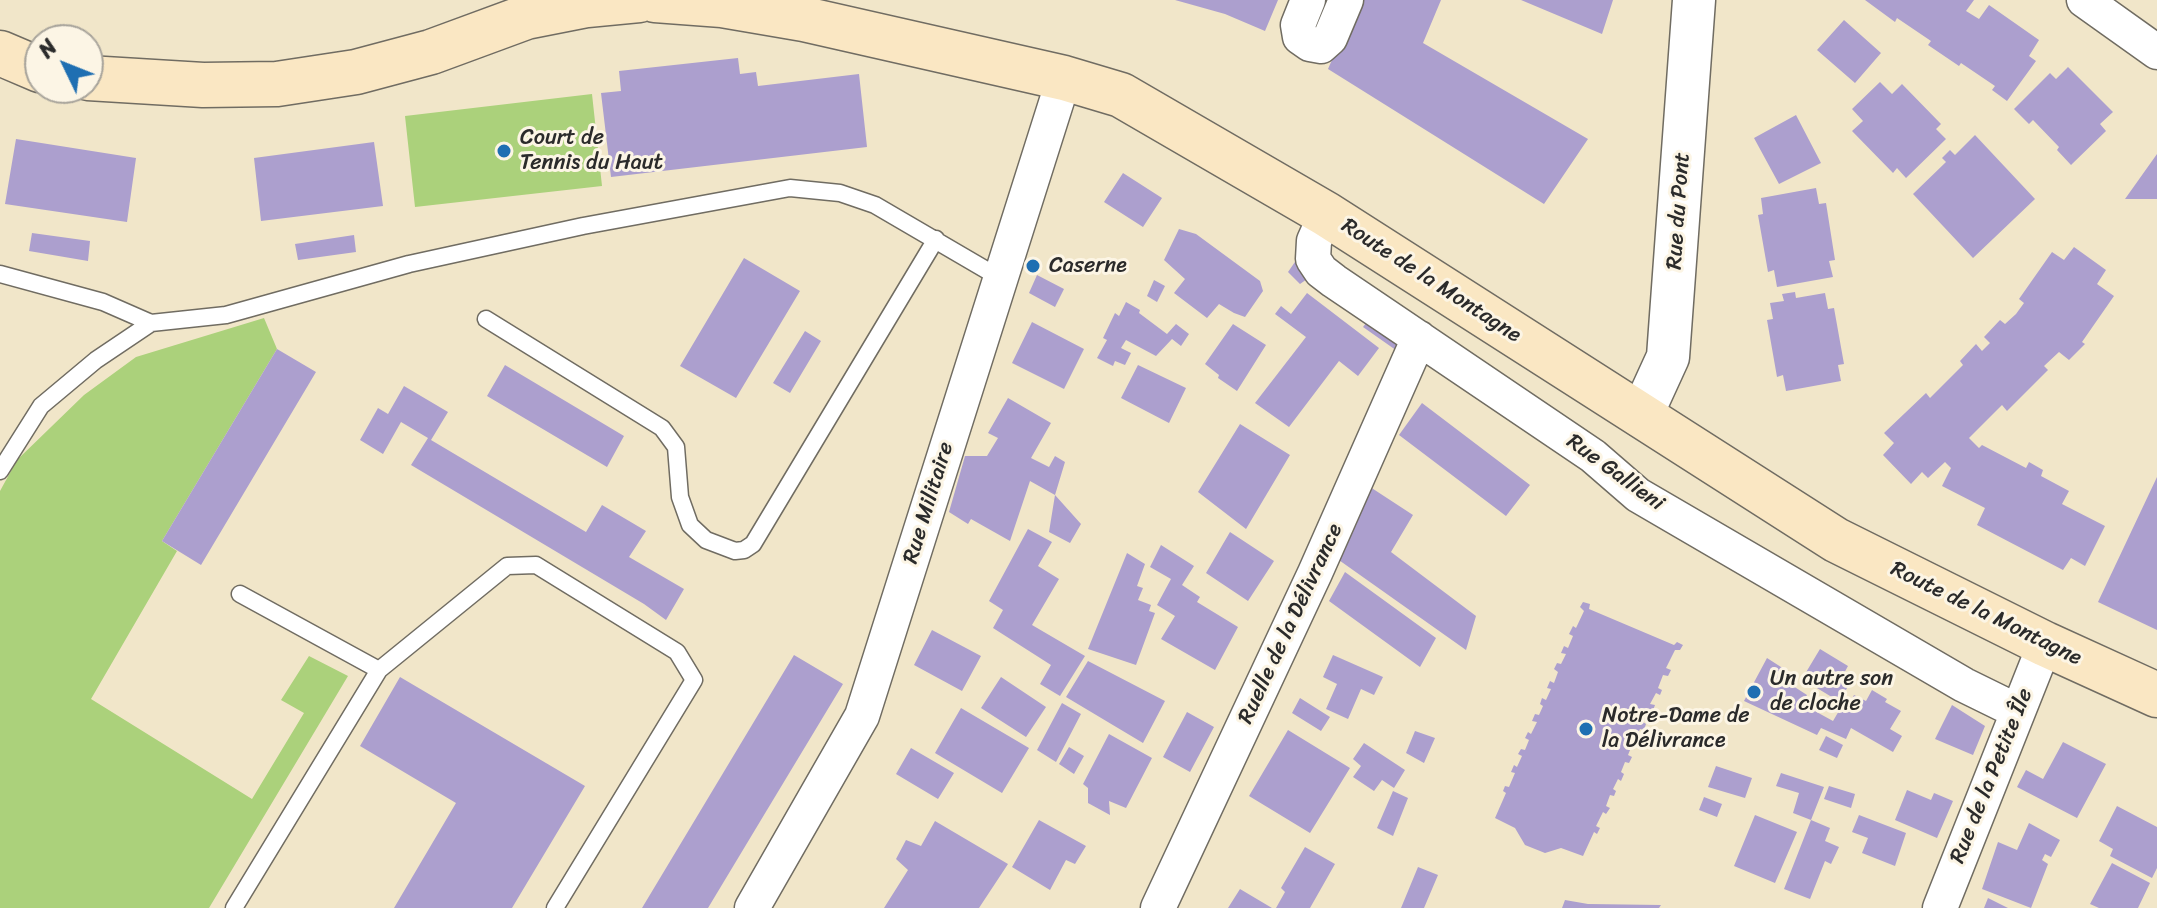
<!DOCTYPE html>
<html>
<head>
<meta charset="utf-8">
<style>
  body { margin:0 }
  #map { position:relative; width:2157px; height:908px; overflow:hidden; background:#f1e6c9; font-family:Sriracha,sans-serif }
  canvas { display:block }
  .north { position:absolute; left:24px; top:24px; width:80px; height:80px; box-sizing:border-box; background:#fcf5e5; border:2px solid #a8a49b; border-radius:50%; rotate:313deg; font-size:22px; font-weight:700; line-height:32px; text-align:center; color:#2b2b2b }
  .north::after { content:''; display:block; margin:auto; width:28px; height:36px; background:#1f6fb2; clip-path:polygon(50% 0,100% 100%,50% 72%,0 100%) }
</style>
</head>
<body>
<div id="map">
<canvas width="2157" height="908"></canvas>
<div class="north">N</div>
</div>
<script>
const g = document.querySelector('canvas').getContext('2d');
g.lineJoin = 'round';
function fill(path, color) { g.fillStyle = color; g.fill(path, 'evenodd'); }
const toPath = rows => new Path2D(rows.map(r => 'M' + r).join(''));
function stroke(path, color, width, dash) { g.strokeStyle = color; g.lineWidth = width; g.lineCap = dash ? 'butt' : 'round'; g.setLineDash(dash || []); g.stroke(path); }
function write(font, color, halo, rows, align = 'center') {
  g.font = font + ' Sriracha,sans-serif'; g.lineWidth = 6; g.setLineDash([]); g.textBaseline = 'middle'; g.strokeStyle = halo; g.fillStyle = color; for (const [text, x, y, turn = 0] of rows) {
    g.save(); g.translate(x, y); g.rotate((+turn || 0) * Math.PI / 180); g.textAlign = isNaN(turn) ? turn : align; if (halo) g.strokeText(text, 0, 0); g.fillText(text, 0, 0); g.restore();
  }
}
fill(toPath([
  [592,94,602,186,415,207,405,116],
  [264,318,277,349,162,541,177,551,91,699,252,799,304,713,281,700,309,656,348,676,209,908,0,908,0,491,17,460,84,395,136,357]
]), '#abd17b');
fill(toPath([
  [1175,0,1278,0,1265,31,1225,14],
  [1358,0,1441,0,1423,43,1588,139,1544,204,1328,69],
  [1521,0,1613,0,1602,34],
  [1865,0,1974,0,1966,11,1979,19,1989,5,2039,40,2029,56,2036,61,2007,101,1992,90,1995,86,1961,63,1959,66,1928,45,1931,41,1897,18,1895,22],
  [1844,20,1881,53,1855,83,1817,50],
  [738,58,740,74,756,72,758,86,859,74,867,147,611,177,601,93,621,91,619,71],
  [2068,67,2113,112,2100,124,2106,131,2071,165,2057,150,2059,147,2033,120,2029,124,2014,109,2050,73,2056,79],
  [1880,82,1892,94,1902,84,1941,124,1936,129,1946,139,1906,178,1897,168,1893,173,1852,131,1863,121,1852,109],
  [1796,115,1821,163,1779,184,1754,138],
  [1975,135,2035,199,1973,258,1913,194,1946,162,1942,158,1950,150,1955,155],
  [16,139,136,158,127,222,5,204],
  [374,142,383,206,261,221,254,158],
  [2157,154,2157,199,2125,199],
  [1123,173,1162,198,1143,227,1104,202],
  [1816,188,1819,204,1826,203,1835,260,1829,261,1833,277,1777,287,1774,270,1768,272,1758,215,1763,214,1761,198],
  [1179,229,1196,234,1260,281,1263,291,1245,317,1234,313,1219,304,1207,318,1174,293,1185,279,1164,260],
  [32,233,90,241,88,261,29,251],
  [354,235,356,252,298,260,295,244],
  [2074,247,2106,270,2097,284,2114,296,2082,342,2085,344,2069,360,2059,352,2044,366,2048,370,2007,411,2002,405,1969,438,1979,448,1982,445,2026,468,2029,462,2043,470,2041,476,2069,491,2062,504,2105,526,2085,566,2071,558,2063,570,1977,525,1985,508,1942,486,1951,468,1945,462,1928,478,1922,472,1911,484,1883,455,1894,443,1884,433,1926,393,1930,398,1963,365,1960,361,1976,344,1982,351,1990,343,1984,337,2000,320,2005,324,2016,314,2024,303,2019,299,2052,252,2064,260],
  [744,258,800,291,736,398,680,366],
  [1297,259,1310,277,1300,284,1288,272],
  [1037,275,1064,289,1055,307,1029,293],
  [1154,280,1165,286,1157,302,1147,296],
  [1795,292,1796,298,1825,293,1828,309,1834,308,1844,364,1838,365,1841,381,1786,391,1783,375,1777,377,1767,320,1773,319,1770,303,1784,301,1782,294],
  [1307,293,1379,348,1358,376,1339,361,1289,427,1255,403,1306,337,1275,314,1281,306,1291,314],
  [1126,302,1140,310,1139,313,1167,334,1176,324,1189,334,1181,346,1172,339,1156,356,1126,340,1121,348,1131,353,1125,365,1115,361,1113,366,1097,358,1107,340,1103,338,1115,313,1119,316],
  [1373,314,1407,340,1400,353,1363,327],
  [1032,322,1084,349,1064,389,1012,363],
  [1233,324,1266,345,1237,391,1218,378,1219,375,1205,364],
  [805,331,821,341,790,393,773,383],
  [277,349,316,372,201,565,162,541],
  [505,365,624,436,607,467,487,396],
  [1138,365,1186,388,1169,423,1121,398],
  [404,386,448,412,431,440,586,532,602,505,646,531,629,557,684,589,666,620,644,604,411,465,428,438,401,422,383,454,360,440,378,408,388,414],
  [1008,398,1051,423,1031,458,1049,467,1055,456,1065,462,1055,495,1030,481,1010,541,971,519,968,524,949,512,965,456,987,456,998,438,988,433],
  [1422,403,1530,485,1506,516,1399,435],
  [1240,424,1290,455,1246,529,1198,492],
  [2157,477,2157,630,2098,602],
  [1364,483,1413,515,1391,552,1476,616,1466,650,1336,558],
  [1055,495,1081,524,1070,543,1049,532],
  [1028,529,1052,542,1038,566,1059,579,1032,625,1085,656,1060,696,1040,684,1051,665,993,628,1003,610,989,601],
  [1230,532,1274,561,1248,601,1206,573],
  [1161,545,1194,566,1182,585,1200,597,1197,602,1238,627,1215,670,1161,639,1175,616,1157,605,1171,579,1150,567],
  [1127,553,1145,564,1137,586,1143,588,1138,600,1151,605,1149,611,1155,613,1136,665,1088,649],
  [1345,572,1436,638,1420,667,1329,601],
  [1583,602,1590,604,1589,609,1674,645,1677,642,1683,645,1680,650,1675,650,1666,668,1671,670,1668,676,1663,675,1658,688,1662,690,1660,695,1656,693,1650,704,1655,705,1652,713,1648,711,1643,722,1646,724,1644,730,1640,729,1635,740,1639,741,1636,746,1632,745,1628,755,1632,757,1629,763,1625,762,1621,772,1624,774,1621,781,1618,779,1613,789,1616,791,1614,796,1610,795,1606,806,1610,808,1606,814,1603,812,1596,826,1600,828,1597,834,1594,832,1583,856,1561,848,1545,853,1525,845,1515,828,1495,818,1506,793,1503,791,1505,786,1509,787,1515,773,1511,772,1514,765,1517,767,1522,756,1518,754,1521,749,1525,750,1529,740,1525,738,1528,732,1531,734,1537,722,1532,721,1535,714,1539,715,1543,706,1540,704,1542,698,1546,700,1551,689,1547,688,1550,681,1554,683,1558,672,1554,669,1557,663,1561,664,1566,654,1561,653,1564,646,1568,648,1573,636,1569,634,1573,626,1576,628,1584,611,1580,607],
  [932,630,981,656,962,691,914,665],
  [1820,649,1848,666,1842,677,1850,682,1840,702,1802,679],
  [794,655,843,684,767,810,708,908,642,908],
  [1333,655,1383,677,1374,695,1361,689,1348,719,1326,709,1337,684,1323,677],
  [1767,658,1795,676,1790,684,1807,695,1802,704,1833,721,1843,704,1848,706,1854,695,1866,701,1872,690,1887,699,1885,702,1901,711,1890,729,1902,736,1893,752,1851,728,1846,739,1821,728,1817,735,1744,701],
  [1088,661,1165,701,1143,743,1066,697],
  [400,677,585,786,512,908,394,908,456,803,360,746],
  [1001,677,1046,707,1026,737,981,708],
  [1300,698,1330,717,1321,731,1292,713],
  [1062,703,1081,714,1056,762,1037,750],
  [1952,705,1985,726,1973,755,1935,739],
  [961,708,1029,748,1002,793,935,753],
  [1187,712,1214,727,1190,772,1163,757],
  [1288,730,1350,768,1310,833,1249,796],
  [1415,731,1435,738,1424,763,1406,753],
  [1109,734,1152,758,1126,808,1109,801,1110,815,1088,803,1088,788,1083,784],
  [1826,736,1843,745,1837,758,1819,750],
  [2063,742,2106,764,2077,818,2017,787,2026,770,2043,779],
  [1364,743,1405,770,1394,788,1382,780,1374,791,1353,777,1361,766,1353,759],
  [1069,747,1084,756,1074,774,1059,764],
  [911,748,954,773,938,799,896,774],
  [1716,766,1752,778,1745,798,1708,787],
  [1781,773,1824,787,1811,820,1830,828,1825,841,1839,847,1831,864,1825,861,1810,899,1784,889,1811,820,1793,813,1799,793,1776,786],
  [1829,786,1855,794,1851,808,1824,799],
  [1907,790,1931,800,1934,793,1953,801,1937,838,1895,820],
  [1393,791,1408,798,1393,836,1377,828],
  [1704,797,1722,804,1717,817,1699,810],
  [2117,806,2157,827,2157,868,2152,878,2110,856,2113,849,2099,841],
  [1755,815,1797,832,1775,883,1734,866],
  [1859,815,1906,833,1895,866,1862,853,1868,838,1852,832],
  [1039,820,1086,846,1075,864,1066,860,1050,890,1012,867],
  [935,821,1008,864,979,908,884,908,908,870,896,859,906,840,921,846],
  [2029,823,2060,840,2051,857,2045,854,2042,860,2048,864,2031,908,1982,889,1998,842,2017,850],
  [1305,847,1335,864,1310,908,1276,908,1285,892,1281,888],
  [2112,863,2150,883,2138,908,2099,908,2090,904],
  [1418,867,1438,875,1424,908,1401,908],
  [1240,889,1272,908,1228,908],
  [1988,898,2008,908,1984,908],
  [1565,900,1588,904,1661,905,1659,908,1562,908]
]), '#ac9fce');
const service = toPath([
  [0,274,103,302,151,323],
  [486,319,662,428,676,447,680,497,690,525,706,540,735,551,744,550,753,544,936,239],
  [0,471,41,406,96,360,151,323,226,315,409,264,583,226,790,188,840,193,875,205,1000,278],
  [379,670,507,566,536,565,677,652,694,680,555,908],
  [234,908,379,670,240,594]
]);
const minor = toPath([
  [1308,0,1298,25,1300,37,1310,44,1321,46,1330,38,1346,0],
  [2084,0,2157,52],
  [1326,214,1314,241,1313,259,1321,271,1334,281,1593,456,1638,495,1964,685,2017,711],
  [752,908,862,716,1064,78],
  [1158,908,1315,573,1419,338],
  [1940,908,2045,644]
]);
const tertiary = toPath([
  [1641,416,1668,357,1694,0]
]);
const secondary = toPath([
  [655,0,722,5,804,19,1064,78,1121,95,1326,214,1836,540,2045,644,2157,695],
  [0,53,40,70],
  [88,78,203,85,277,84,356,72,431,52,526,17,587,5,639,0]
]);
stroke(service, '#706c62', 19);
stroke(minor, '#706c62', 37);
stroke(tertiary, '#706c62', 45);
stroke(secondary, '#706c62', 47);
stroke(service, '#fff', 16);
stroke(minor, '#fff', 34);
stroke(tertiary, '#fff', 42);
stroke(secondary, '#fae7c3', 44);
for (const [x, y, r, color] of [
  [504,151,8,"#1f6fb2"],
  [1033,266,8,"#1f6fb2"],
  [1754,692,8,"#1f6fb2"],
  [1586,729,8,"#1f6fb2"]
]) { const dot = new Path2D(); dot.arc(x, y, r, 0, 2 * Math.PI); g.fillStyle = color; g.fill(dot); stroke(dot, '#fcf5e5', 3); }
write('22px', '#2b2b2b', '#fcf5e5', [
  ["Court de",520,138],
  ["Tennis du Haut",520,163],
  ["Caserne",1049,266],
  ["Un autre son",1770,679],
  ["de cloche",1770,704],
  ["Notre-Dame de",1602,716],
  ["la Délivrance",1602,741]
], 'left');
write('22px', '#2b2b2b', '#fcf5e5', [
  ["Rue du Pont",1679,211,-86],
  ["Route de la Montagne",1431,281,33],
  ["Rue Gallieni",1615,473,36],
  ["Rue Militaire",929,503,-73],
  ["Route de la Montagne",1986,614,26],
  ["Ruelle de la Délivrance",1291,624,-65],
  ["Rue de la Petite Île",1992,776,-68]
]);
</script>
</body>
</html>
